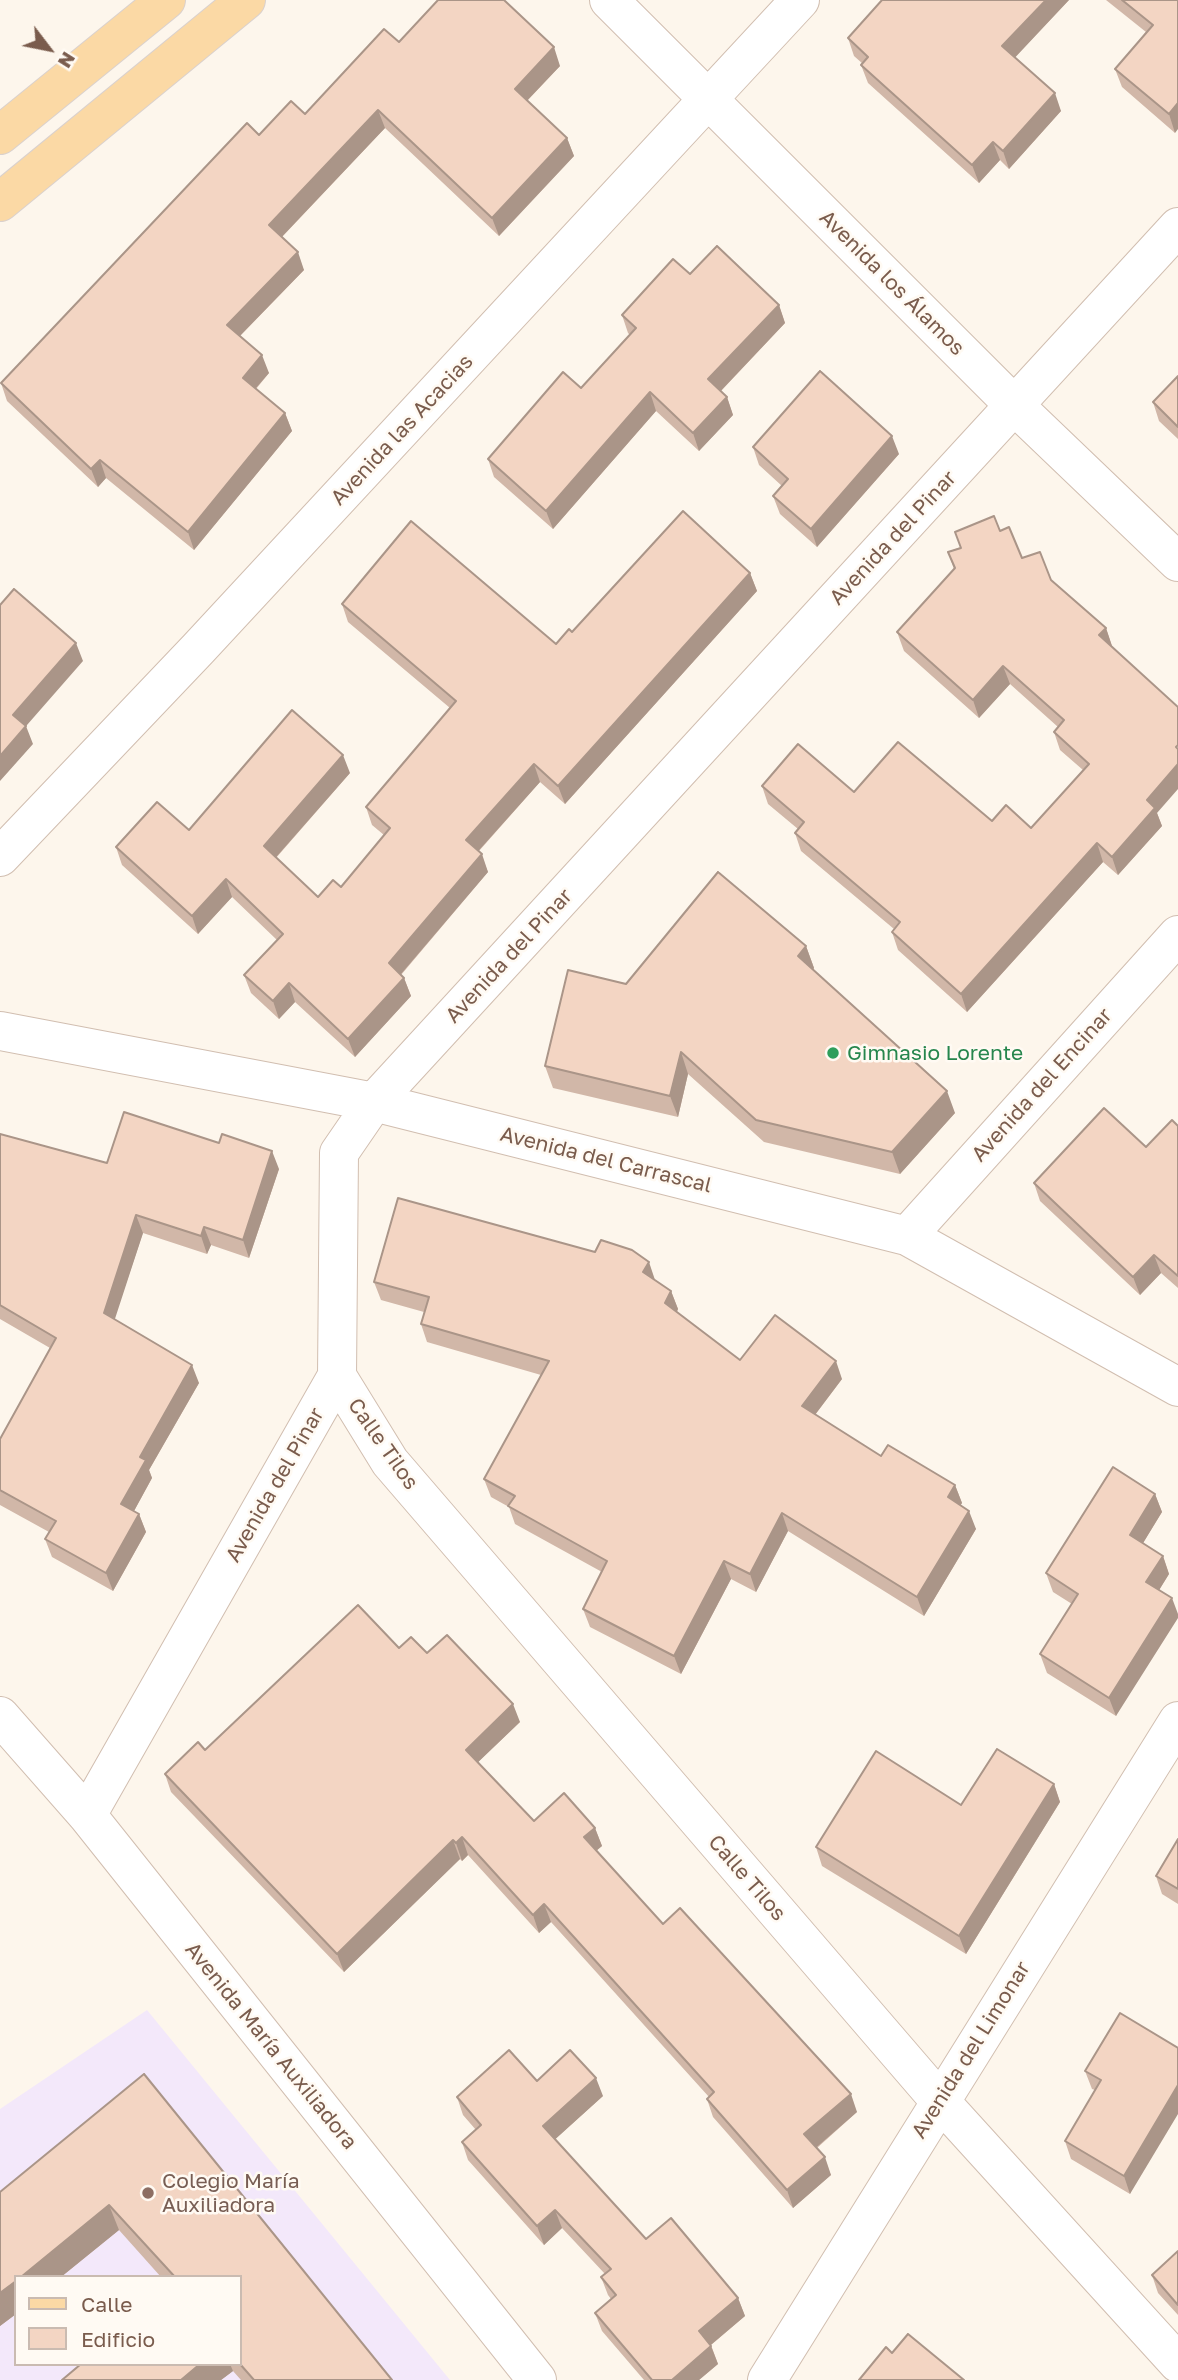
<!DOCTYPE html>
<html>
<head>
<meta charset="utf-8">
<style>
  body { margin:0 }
  #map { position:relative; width:1178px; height:2380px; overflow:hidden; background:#fdf6ec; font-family:"Golos Text",sans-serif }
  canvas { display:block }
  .legend { position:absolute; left:14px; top:2275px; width:228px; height:91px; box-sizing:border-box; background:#fffaf3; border:2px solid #cabbb1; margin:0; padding:9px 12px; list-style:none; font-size:21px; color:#7a5c4d }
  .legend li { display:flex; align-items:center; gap:14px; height:35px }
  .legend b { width:35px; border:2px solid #cabbb1 }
  .north { position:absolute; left:14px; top:14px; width:70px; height:70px; -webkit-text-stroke:5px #fffaf3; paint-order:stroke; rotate:122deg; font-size:19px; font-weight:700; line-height:28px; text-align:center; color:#7a5c4d }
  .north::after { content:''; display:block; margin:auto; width:24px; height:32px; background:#7a5c4d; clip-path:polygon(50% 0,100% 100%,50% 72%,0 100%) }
</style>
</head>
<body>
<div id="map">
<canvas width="1178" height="2380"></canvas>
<ul class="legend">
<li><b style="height:9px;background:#fbd9a5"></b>Calle</li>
<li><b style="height:19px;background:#f3d5c3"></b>Edificio</li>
</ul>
<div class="north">N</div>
</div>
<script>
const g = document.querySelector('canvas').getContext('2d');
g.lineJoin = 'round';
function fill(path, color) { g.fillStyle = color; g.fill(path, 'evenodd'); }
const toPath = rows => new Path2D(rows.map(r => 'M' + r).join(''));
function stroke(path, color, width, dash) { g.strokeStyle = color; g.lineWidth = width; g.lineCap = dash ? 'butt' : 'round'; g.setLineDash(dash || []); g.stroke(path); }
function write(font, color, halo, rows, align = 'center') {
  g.font = font + ' "Golos Text",sans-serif'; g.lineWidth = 5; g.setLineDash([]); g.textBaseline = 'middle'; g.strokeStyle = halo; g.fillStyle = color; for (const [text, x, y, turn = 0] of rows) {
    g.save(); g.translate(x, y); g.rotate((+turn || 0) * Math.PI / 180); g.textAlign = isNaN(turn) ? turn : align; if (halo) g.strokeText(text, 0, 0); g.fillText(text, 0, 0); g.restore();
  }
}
fill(toPath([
  [147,2010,450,2380,0,2380,0,2109],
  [16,2277,240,2277,240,2364,16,2364]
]), '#f3e8fa');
const minor = toPath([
  [609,0,1015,406,1178,562],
  [0,857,198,649,800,0],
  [0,1031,374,1102,907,1236,1178,1387],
  [907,1236,1178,935],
  [337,1376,390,1462,939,2100,1178,2363],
  [0,1716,87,1815,537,2380],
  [87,1815,337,1376,339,1153,374,1102,1178,227],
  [767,2380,1178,1721]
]);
const major = toPath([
  [0,135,166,0],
  [0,202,246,0]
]);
stroke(minor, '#d1beb0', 40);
stroke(major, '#dad1cd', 40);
stroke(minor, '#fff', 38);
stroke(major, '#fbd9a5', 38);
fill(toPath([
  [882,0,1069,0,1015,57,1061,111,1009,169,1000,160,979,183,868,83,861,65,863,64,854,56,848,38],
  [1106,0,1178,0,1175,133,1122,87,1115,69,1146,32],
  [399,42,560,66,527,101,567,138,574,156,499,236,385,128,282,237,304,270,240,336,269,373,256,389,285,413,292,431,194,550,106,478,98,487,7,401,1,383,259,135,305,114],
  [690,274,779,305,785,323,721,391,727,397,733,415,699,451,656,411,553,529,494,477,488,459,581,388,630,335,628,333,622,315],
  [1178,376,1178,439,1159,421,1153,402],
  [753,447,899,454,817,547,780,514,773,496,782,486,759,465],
  [1000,531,1022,558,1051,580,1106,628,1112,646,1157,813,1162,826,1118,875,1103,862,967,1012,898,950,892,932,894,929,801,851,795,833,798,829,768,804,762,786,854,792,992,821,1031,828,1083,770,1060,750,1054,732,1058,727,1010,684,979,718,904,651,897,632,954,569,948,552],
  [750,573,757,591,565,804,540,782,479,851,488,872,401,975,404,978,411,996,355,1057,295,1002,279,1019,251,993,244,975,277,940,232,897,198,934,122,865,116,847,189,830,350,773,276,858,318,897,341,887,384,835,372,825,366,807,450,708,348,622,342,604,556,644,572,632],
  [806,946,814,968,813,970,955,1113,900,1174,764,1142,688,1074,678,1117,553,1088,545,1066,626,984],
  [1178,1126,1178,1288,1161,1273,1140,1295,1040,1201,1034,1183,1146,1147],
  [0,1134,107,1163,279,1169,249,1258,211,1245,207,1254,143,1233,114,1319,199,1383,149,1470,152,1478,134,1511,139,1514,146,1532,113,1591,52,1557,45,1539,49,1532,0,1505,0,1439,50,1348,0,1319],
  [655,1280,671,1291,678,1309,677,1312,740,1360,842,1379,815,1415,881,1456,955,1485,962,1503,960,1505,976,1529,924,1616,788,1531,756,1592,731,1579,681,1674,590,1627,583,1609,602,1572,515,1524,509,1507,491,1497,484,1479,541,1375,427,1342,421,1324,424,1312,381,1300,374,1282],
  [1155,1494,1162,1512,1143,1543,1163,1556,1169,1574,1159,1590,1116,1716,1047,1673,1040,1654,1072,1604,1053,1592,1046,1573],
  [399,1648,427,1653,520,1722,478,1762,534,1821,595,1828,602,1846,596,1851,663,1924,857,2112,817,2148,831,2175,793,2208,713,2117,707,2099,709,2097,551,1922,539,1933,468,1855,462,1861,460,1859,344,1972,171,1792,165,1774,205,1750],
  [1054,1784,1060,1802,966,1954,822,1866,816,1847,961,1805],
  [1178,1839,1178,1904,1162,1894,1156,1876],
  [1178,2048,1130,2194,1071,2159,1065,2141,1095,2090,1092,2089,1085,2071],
  [144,2074,392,2380,241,2380,233,2371,221,2380,62,2380,81,2364,240,2364,240,2277,161,2277,119,2230,61,2277,16,2277,16,2314,0,2326,0,2192],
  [537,2081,603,2096,555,2139,646,2239,738,2298,745,2316,711,2345,718,2364,699,2380,644,2380,602,2331,595,2313,611,2299,608,2295,601,2277,605,2274,562,2228,544,2245,468,2160,462,2142,476,2130,463,2115,457,2097],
  [1178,2251,1178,2315,1158,2293,1152,2275]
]), '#d1b7a8');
fill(toPath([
  [1046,0,1069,0,1009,64,1002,46],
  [554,47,560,66,521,107,515,89],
  [1055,93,1061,111,1009,169,1003,151],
  [1178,103,1178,129,1175,133,1169,114],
  [378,110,385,128,276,243,269,225],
  [567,138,574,156,499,236,492,218],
  [993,142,1000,160,979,183,972,165],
  [298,252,304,270,233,343,227,325],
  [779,305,785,323,715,397,708,379],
  [262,355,269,373,249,396,243,378],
  [650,392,656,411,553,529,546,511],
  [727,397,733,415,699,451,693,433],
  [285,413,292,431,194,550,188,532],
  [892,436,899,454,817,547,811,529],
  [100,460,106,478,98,487,91,469],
  [750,573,757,591,565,804,558,786],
  [1106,628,1112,646,1099,635],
  [76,643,83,661,20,733,13,715],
  [1003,666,1010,684,979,718,973,700],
  [26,726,33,744,0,781,0,756],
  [343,755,350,773,270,864,264,846],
  [534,764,540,782,472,858,466,840],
  [1178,764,1178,789,1157,813,1162,826,1118,875,1112,857,1147,800],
  [1097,843,1103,862,967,1012,961,994],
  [482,854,488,872,395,981,389,963],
  [226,879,232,897,198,934,192,916],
  [806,946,814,968,806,978,798,956],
  [404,978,411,996,355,1057,348,1039],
  [289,983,295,1002,279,1019,273,1001],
  [681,1052,688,1074,678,1117,670,1096],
  [947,1091,955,1113,900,1174,892,1152],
  [272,1151,279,1169,249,1258,243,1240],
  [136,1215,143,1233,111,1331,104,1313],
  [204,1227,211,1245,207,1254,201,1236],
  [1154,1255,1161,1273,1140,1295,1133,1277],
  [649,1262,655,1280,650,1291,643,1272],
  [671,1291,678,1309,672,1321,665,1303],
  [836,1361,842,1379,808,1424,802,1406],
  [192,1365,199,1383,149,1470,152,1478,128,1522,121,1504,140,1457],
  [955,1485,962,1503,954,1515,948,1497],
  [1155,1494,1162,1512,1137,1553,1130,1535],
  [969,1511,976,1529,924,1616,917,1597],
  [782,1513,788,1531,756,1592,750,1574],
  [139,1514,146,1532,113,1591,106,1573],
  [1163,1556,1169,1574,1153,1600,1146,1582],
  [724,1561,731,1579,681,1674,674,1656],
  [1172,1598,1178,1614,1178,1618,1116,1716,1109,1698],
  [513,1704,520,1722,472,1768,466,1750],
  [1054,1784,1060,1802,966,1954,959,1936],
  [595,1828,602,1846,591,1855,584,1837],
  [462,1837,468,1855,462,1861,456,1843],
  [453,1840,460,1859,344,1972,337,1954],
  [544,1904,551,1922,539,1933,533,1915],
  [596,2078,603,2096,550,2144,543,2126],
  [1178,2085,1178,2114,1130,2194,1124,2176],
  [851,2094,857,2112,811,2152,804,2134],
  [825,2157,831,2175,793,2208,787,2190],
  [109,2205,119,2230,61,2277,21,2277],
  [555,2210,562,2228,544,2245,537,2226],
  [16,2281,16,2314,0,2326,0,2293],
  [738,2298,745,2316,706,2349,699,2331],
  [711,2346,718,2364,699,2380,672,2380],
  [200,2364,230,2364,233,2371,221,2380,181,2380]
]), '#aa9588');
const building = toPath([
  [438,0,504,0,554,47,515,89,567,138,492,218,378,110,269,225,298,252,227,325,262,355,243,378,285,413,188,532,100,460,91,469,1,383,247,123,259,135,291,101,305,114,384,29,399,42,438,0],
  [882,0,1046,0,1002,46,1055,93,1003,151,993,142,972,165,861,65,868,57,848,38,882,0],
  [1122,0,1178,0,1178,103,1169,114,1115,69,1153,25,1122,0],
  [717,246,779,305,708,379,727,397,693,433,650,392,546,511,488,459,563,372,581,388,636,328,622,315,673,259,690,274,717,246],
  [820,371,892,436,811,529,773,496,788,479,753,447,820,371],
  [1178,376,1178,427,1153,402,1178,376],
  [683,511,750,573,558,786,534,764,466,840,482,854,389,963,404,978,348,1039,289,983,273,1001,244,975,283,934,226,879,192,916,116,847,157,802,189,830,292,710,343,755,264,846,318,897,333,880,341,887,390,828,366,807,456,701,342,604,411,521,556,644,569,629,572,632,683,511],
  [994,516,1000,531,1009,527,1022,558,1040,552,1051,580,1106,628,1099,635,1178,707,1178,745,1176,747,1178,749,1178,764,1147,800,1155,808,1112,857,1097,843,961,994,892,932,900,922,795,833,804,822,762,786,798,744,854,792,898,742,992,821,1006,805,1031,828,1089,764,1054,732,1064,720,1003,666,973,700,897,632,955,568,948,552,961,548,955,532,994,516],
  [14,589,76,643,13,715,26,726,0,756,0,605,14,589],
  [718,872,806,946,798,956,947,1091,892,1152,756,1120,681,1052,670,1096,545,1066,568,970,626,984,718,872],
  [1104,1108,1146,1147,1172,1120,1178,1126,1178,1276,1154,1255,1133,1277,1034,1183,1104,1108],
  [124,1112,219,1143,222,1134,272,1151,243,1240,204,1227,201,1236,136,1215,104,1313,192,1365,140,1457,146,1460,121,1504,139,1514,106,1573,45,1539,56,1521,0,1490,0,1439,56,1338,0,1305,0,1134,107,1163,124,1112],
  [398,1198,595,1252,601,1240,632,1250,649,1262,643,1272,671,1291,665,1303,740,1360,775,1315,836,1361,802,1406,881,1456,888,1445,955,1485,948,1497,969,1511,917,1597,782,1513,750,1574,724,1561,674,1656,583,1609,607,1561,508,1506,515,1496,484,1479,549,1361,421,1324,429,1297,374,1282,398,1198],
  [1113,1467,1155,1494,1130,1535,1163,1556,1146,1582,1172,1598,1109,1698,1040,1654,1078,1594,1046,1573,1113,1467],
  [358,1605,399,1648,411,1637,427,1653,447,1635,513,1704,466,1750,534,1821,564,1793,595,1828,584,1837,663,1924,680,1908,851,2094,804,2134,825,2157,787,2190,707,2099,714,2092,544,1904,533,1915,462,1837,456,1843,453,1840,337,1954,165,1774,198,1742,205,1750,358,1605],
  [997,1749,1054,1784,959,1936,816,1847,876,1751,961,1805,997,1749],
  [1178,1839,1178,1889,1156,1876,1178,1839],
  [1120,2013,1178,2048,1178,2085,1124,2176,1065,2141,1101,2080,1085,2071,1120,2013],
  [509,2050,537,2081,570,2050,596,2078,543,2126,646,2239,671,2218,738,2298,699,2331,711,2346,672,2380,652,2380,595,2313,616,2295,601,2277,611,2269,555,2210,537,2226,462,2142,481,2125,457,2097,509,2050],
  [144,2074,392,2380,254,2380,240,2364,240,2277,175,2277,109,2205,21,2277,16,2277,16,2281,0,2293,0,2192,144,2074],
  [1178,2251,1178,2305,1152,2275,1178,2251],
  [908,2334,964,2380,859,2380,886,2347,892,2353,908,2334],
  [81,2364,200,2364,181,2380,62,2380,81,2364]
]);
fill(building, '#f3d5c3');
stroke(building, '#aa9588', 2);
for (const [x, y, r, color] of [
  [833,1053,7,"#2e9e5b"],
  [148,2193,7,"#8d6e63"]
]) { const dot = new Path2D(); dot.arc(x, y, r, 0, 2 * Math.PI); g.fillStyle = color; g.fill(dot); stroke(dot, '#fffaf3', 2.5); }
write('21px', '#7a5c4d', '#fffaf3', [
  ["Avenida los Álamos",892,283,45],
  ["Avenida las Acacias",402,430,-47],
  ["Avenida del Pinar",893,538,-47],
  ["Avenida del Pinar",509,956,-47],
  ["Avenida del Encinar",1042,1085,-48],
  ["Avenida del Carrascal",606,1160,14],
  ["Calle Tilos",383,1444,55],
  ["Avenida del Pinar",275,1485,-60],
  ["Calle Tilos",747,1878,49],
  ["Avenida María Auxiliadora",271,2046,51],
  ["Avenida del Limonar",971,2050,-58]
]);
write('21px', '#27864d', '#fffaf3', [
  ["Gimnasio Lorente",847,1053]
], 'left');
write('21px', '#785e54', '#fffaf3', [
  ["Colegio María",162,2181],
  ["Auxiliadora",162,2205]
], 'left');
</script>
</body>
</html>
